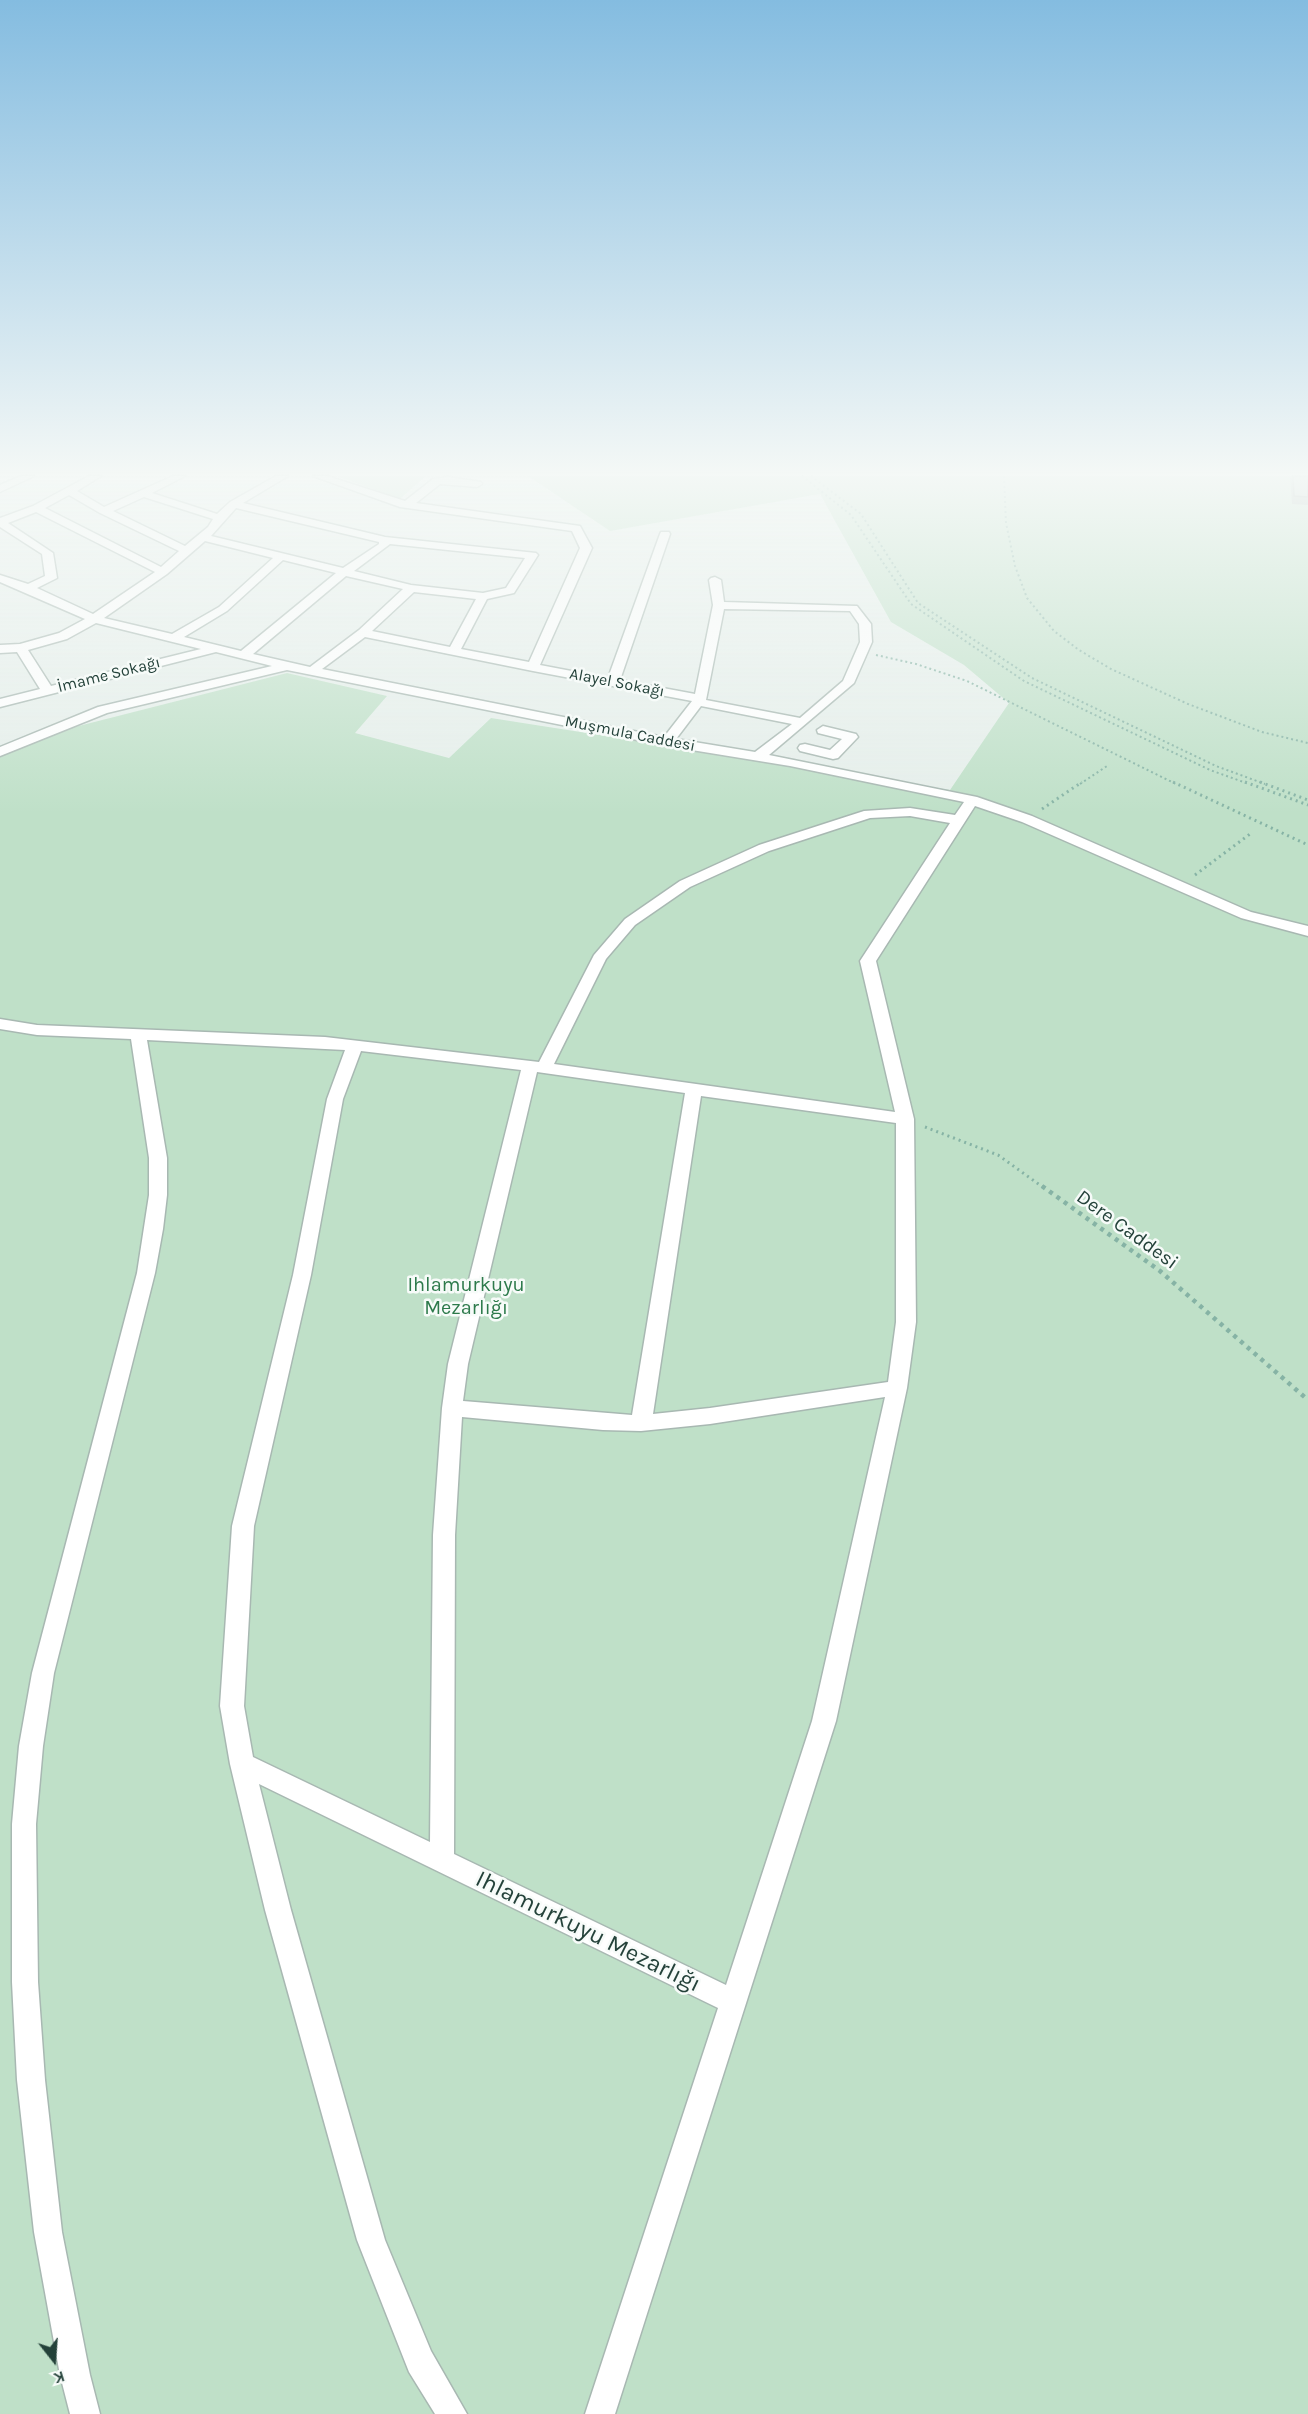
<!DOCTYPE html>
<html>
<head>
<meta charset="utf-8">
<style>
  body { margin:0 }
  #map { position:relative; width:1308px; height:2414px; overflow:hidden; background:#e6efeb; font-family:Karla,sans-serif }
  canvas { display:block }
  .north { position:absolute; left:24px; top:2330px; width:60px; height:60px; -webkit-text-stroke:4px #f7fbf9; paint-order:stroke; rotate:163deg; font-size:16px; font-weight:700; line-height:24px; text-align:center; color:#24423a }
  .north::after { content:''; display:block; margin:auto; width:21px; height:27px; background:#24423a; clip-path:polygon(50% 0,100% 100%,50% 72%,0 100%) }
</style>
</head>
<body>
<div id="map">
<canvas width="1308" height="2414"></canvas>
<div class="north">K</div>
</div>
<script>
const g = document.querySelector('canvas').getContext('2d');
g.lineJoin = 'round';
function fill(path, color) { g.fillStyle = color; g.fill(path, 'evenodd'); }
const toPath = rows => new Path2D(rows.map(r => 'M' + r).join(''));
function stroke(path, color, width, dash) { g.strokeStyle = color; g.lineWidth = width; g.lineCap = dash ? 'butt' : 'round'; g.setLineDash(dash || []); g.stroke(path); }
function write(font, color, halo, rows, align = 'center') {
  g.font = font + ' Karla,sans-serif'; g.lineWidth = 5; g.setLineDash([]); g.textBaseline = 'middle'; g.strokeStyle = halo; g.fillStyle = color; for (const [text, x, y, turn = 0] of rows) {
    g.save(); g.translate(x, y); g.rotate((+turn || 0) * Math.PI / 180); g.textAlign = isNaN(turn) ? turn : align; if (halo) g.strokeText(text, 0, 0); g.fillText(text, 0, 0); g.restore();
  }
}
fill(toPath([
  [337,476,426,476,400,499],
  [528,476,1308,476,1308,2414,0,2414,0,746,287,673,387,696,355,733,449,758,491,718,950,790,1009,703,964,665,891,622,820,494,610,531]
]), '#bfe0c8');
const minor = toPath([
  [21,476,34,476,0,492,0,485,21,476],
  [89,476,101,476,77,491,104,507,173,476,185,476,152,493,217,514,230,502,276,476,288,476,243,503,385,537,536,553,538,555,514,593,487,599,461,649,529,662,580,548,572,531,400,507,313,476,327,476,405,501,433,479,448,477,481,482,482,484,477,487,440,484,416,503,580,526,592,548,540,665,608,678,660,534,661,532,669,532,670,534,620,680,695,694,713,605,709,580,711,578,715,577,721,580,724,602,857,606,871,624,872,642,854,683,769,755,977,797,1032,816,1251,912,1308,926,1308,936,1241,918,1022,822,975,806,876,961,914,1119,916,1322,907,1388,836,1721,615,2414,585,2414,718,2008,259,1784,291,1910,385,2240,431,2351,467,2414,435,2414,409,2372,357,2240,265,1910,230,1764,220,1706,232,1526,293,1275,327,1099,345,1050,147,1040,167,1158,167,1195,163,1229,155,1273,54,1673,43,1746,36,1824,38,1982,45,2080,62,2232,90,2375,100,2414,70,2414,60,2375,34,2232,17,2080,12,1982,12,1824,19,1746,32,1673,137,1273,149,1195,149,1158,131,1039,37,1035,0,1029,0,1019,37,1025,325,1037,539,1062,594,955,625,919,680,881,759,845,864,811,910,808,955,815,964,802,790,766,667,746,287,670,107,713,0,756,0,747,98,707,272,666,216,652,0,707,0,699,40,689,17,652,0,653,0,645,20,644,59,633,85,619,0,582,0,575,28,584,45,576,42,554,0,527,0,518,33,506,89,476],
  [69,495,100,513,179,551,161,567,45,508,69,495],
  [144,497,213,519,208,527,185,546,113,511,144,497],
  [236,508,379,542,379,544,343,568,211,536,236,508],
  [36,512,155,572,93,614,37,588,57,578,53,553,8,523,36,512],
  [205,541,273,558,219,607,172,634,104,618,167,574,205,541],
  [390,544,525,558,506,588,483,593,411,585,354,571,390,544],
  [283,560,336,573,241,651,184,637,227,611,283,560],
  [346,576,403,589,359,630,310,667,253,654,346,576],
  [414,592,476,599,450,647,372,631,414,592],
  [724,609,850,611,859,624,860,642,843,681,800,718,706,700,724,609],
  [96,623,201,649,51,686,28,650,67,639,96,623],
  [365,637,533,671,692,701,664,737,322,669,365,637],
  [701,706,792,724,755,752,676,739,701,706],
  [910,816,950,823,860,961,895,1112,554,1064,606,959,635,925,690,887,769,851,870,818,910,816],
  [361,1051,521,1070,448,1364,442,1408,433,1535,430,1842,253,1757,244,1706,254,1526,311,1275,343,1099,361,1051],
  [537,1072,685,1093,632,1415,463,1401,468,1364,537,1072],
  [701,1096,896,1123,896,1322,888,1382,710,1408,653,1414,701,1096],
  [885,1397,812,1721,726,1985,454,1854,455,1535,462,1417,603,1430,641,1431,710,1424,885,1397],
  [823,726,856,734,858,737,838,758,833,759,800,751,798,748,800,745,805,744,830,750,842,739,818,733,817,730,823,726]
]);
stroke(minor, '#a8b8b2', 3);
stroke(toPath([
  [802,476,851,515,911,604,1024,681,1210,770,1249,784],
  [811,476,861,514,918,603,1032,678,1216,766,1265,784],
  [1004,476,1006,523,1015,566,1027,598,1054,631,1079,650,1111,669,1188,704,1262,732,1308,743],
  [876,655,916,664,967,681,1176,784],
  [1080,784,1107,766]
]), '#86b3a5', 2, [2, 3]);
stroke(toPath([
  [1173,782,1308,845],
  [1245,782,1308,805],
  [1260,782,1308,800],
  [1042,809,1082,782],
  [1195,875,1250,834],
  [925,1127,998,1155,1044,1188]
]), '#86b3a5', 3, [2, 4]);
stroke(toPath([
  [1042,1186,1160,1271,1308,1400]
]), '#86b3a5', 4.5, [4, 5]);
fill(minor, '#fff');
fill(toPath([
  [1290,476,1308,476,1308,505,1292,504]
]), '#a1aea9');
const building = toPath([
  [1293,476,1308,476,1308,497,1294,496,1293,476]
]);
fill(building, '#bbcac4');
stroke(building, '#838d89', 1.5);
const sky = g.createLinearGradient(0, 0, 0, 814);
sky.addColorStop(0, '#84bce0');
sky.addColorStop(0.58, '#f4f8f6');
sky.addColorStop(1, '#f4f8f600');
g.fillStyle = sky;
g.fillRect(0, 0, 1308, 814);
write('16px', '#24423a', '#f7fbf9', [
  ["İmame Sokağı",109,675,-14],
  ["Alayel Sokağı",617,683,11],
  ["Muşmula Caddesi",630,734,11]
]);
write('20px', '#24423a', '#f7fbf9', [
  ["Dere Caddesi",1127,1230,36]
]);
write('20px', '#2d7a4b', '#f7fbf9', [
  ["Ihlamurkuyu",466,1285],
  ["Mezarlığı",466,1308]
]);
write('24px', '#24423a', '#f7fbf9', [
  ["Ihlamurkuyu Mezarlığı",588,1932,26]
]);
</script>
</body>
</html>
